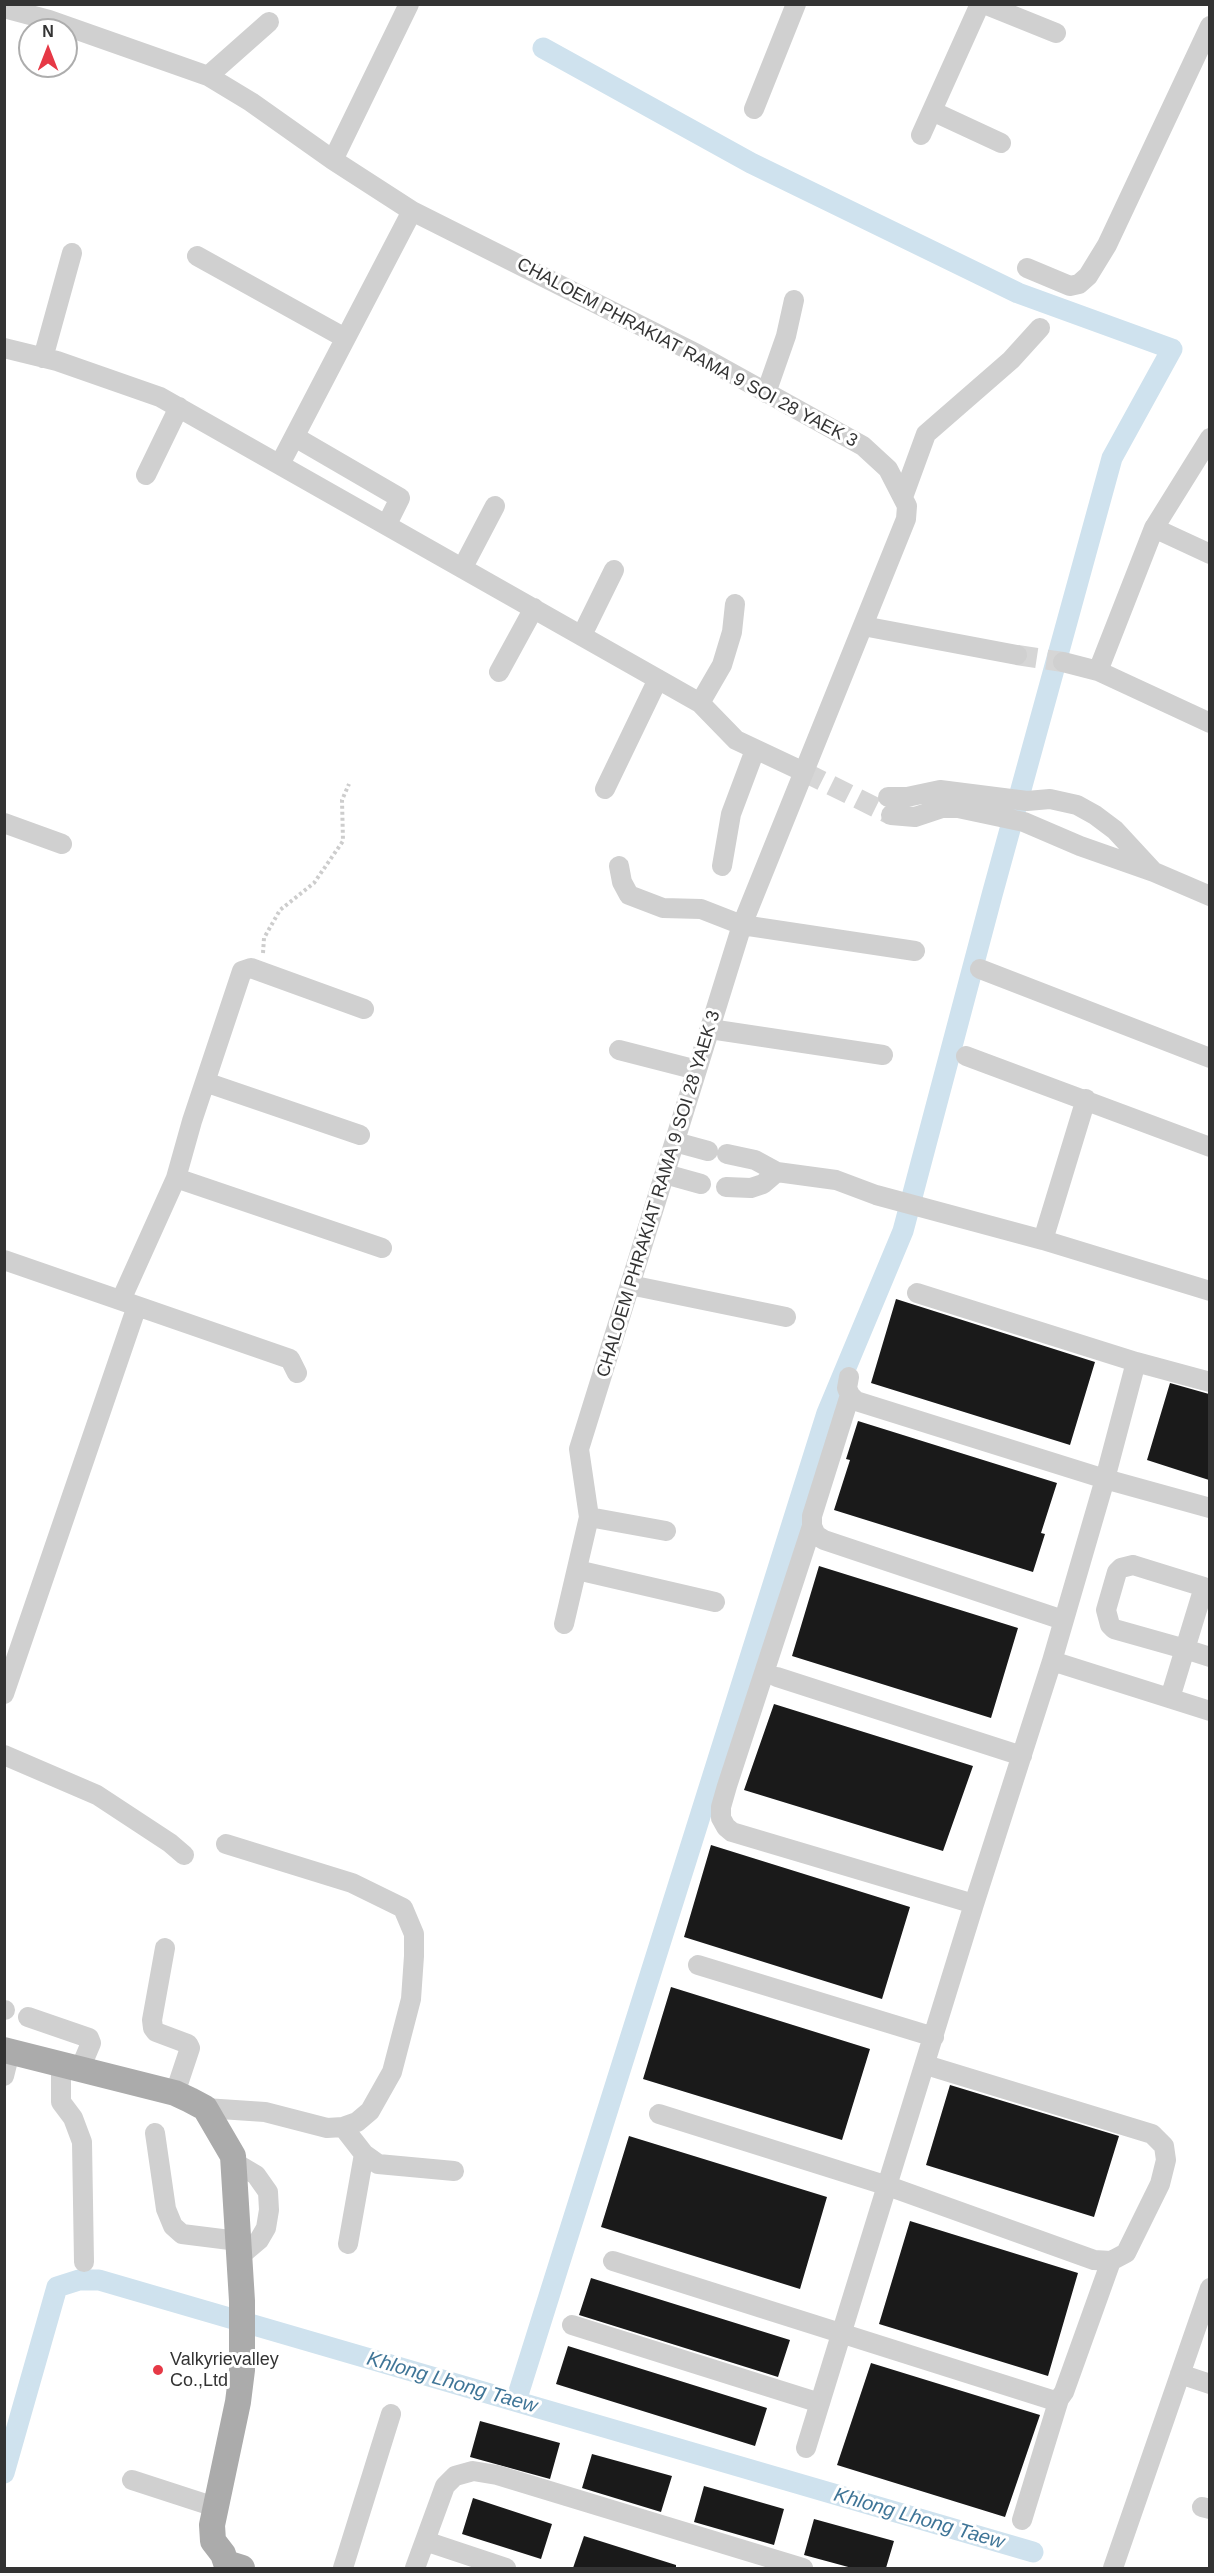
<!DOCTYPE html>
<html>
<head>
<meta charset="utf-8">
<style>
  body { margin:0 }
  #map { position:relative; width:1214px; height:2573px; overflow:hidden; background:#fff; font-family:Helvetica,sans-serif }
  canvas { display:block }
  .frame { position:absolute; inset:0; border:6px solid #333; pointer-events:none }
  .north { position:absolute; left:18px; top:18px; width:60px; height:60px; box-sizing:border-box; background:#fff; border:2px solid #adadad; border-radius:50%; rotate:0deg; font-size:16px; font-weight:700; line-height:24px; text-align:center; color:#333 }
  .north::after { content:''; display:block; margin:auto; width:21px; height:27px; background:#e63946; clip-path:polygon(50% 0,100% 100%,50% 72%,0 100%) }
</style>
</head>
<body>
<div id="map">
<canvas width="1214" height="2573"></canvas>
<div class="frame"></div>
<div class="north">N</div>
</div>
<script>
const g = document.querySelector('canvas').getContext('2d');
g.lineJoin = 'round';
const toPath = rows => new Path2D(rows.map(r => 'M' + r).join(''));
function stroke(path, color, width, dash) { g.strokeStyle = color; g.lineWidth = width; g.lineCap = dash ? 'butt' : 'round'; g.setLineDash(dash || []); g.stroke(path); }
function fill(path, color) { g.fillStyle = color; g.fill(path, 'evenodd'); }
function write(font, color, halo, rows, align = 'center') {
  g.font = font + ' Helvetica,sans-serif'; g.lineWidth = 6; g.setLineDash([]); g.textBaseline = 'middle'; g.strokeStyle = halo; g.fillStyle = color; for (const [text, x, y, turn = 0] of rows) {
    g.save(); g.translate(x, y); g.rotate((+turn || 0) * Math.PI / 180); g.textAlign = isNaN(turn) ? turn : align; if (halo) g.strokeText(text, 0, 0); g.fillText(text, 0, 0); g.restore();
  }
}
stroke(toPath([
  [516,2401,827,1413,903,1231,992,895,1112,458,1172,349,1018,293,751,163,543,48],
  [4,2473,57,2287,79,2280,99,2280,1033,2552]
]), '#cfe2ee', 21);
fill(toPath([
  [896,1299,1095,1362,1070,1445,871,1383],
  [1170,1383,1209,1394,1209,1480,1147,1460],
  [858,1421,1057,1483,1041,1533,1045,1534,1033,1572,834,1510,850,1460,846,1459],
  [819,1566,1018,1628,991,1718,792,1656],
  [774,1704,973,1766,943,1851,744,1790],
  [711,1845,910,1907,882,1999,684,1937],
  [671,1987,870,2049,842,2140,643,2079],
  [950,2085,1119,2136,1094,2217,926,2165],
  [629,2136,827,2197,800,2289,601,2227],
  [910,2221,1078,2273,1048,2376,879,2324],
  [591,2278,790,2340,778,2377,579,2315],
  [568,2346,767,2408,755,2446,556,2384],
  [871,2363,1040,2415,1005,2517,837,2465],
  [480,2421,560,2443,550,2479,470,2457],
  [592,2454,672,2476,661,2512,582,2488],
  [704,2486,784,2509,774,2545,694,2522],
  [473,2498,552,2524,541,2559,462,2534],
  [814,2519,894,2541,886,2568,852,2568,804,2555],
  [584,2536,676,2565,676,2568,573,2568]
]), '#1a1a1a');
stroke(toPath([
  [1017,655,1063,662],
  [804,772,891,815]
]), '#d6d6d6', 20, [20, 10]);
stroke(toPath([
  [263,953,264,938,280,910,314,883,343,841,342,800,349,784]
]), '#cdcdcd', 4, [3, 3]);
stroke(toPath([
  [984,4,1056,33],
  [4,8,49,20,208,76,251,102,333,160,412,211,697,354,863,446,888,469,907,506,906,519,742,925,579,1449,589,1517,564,1624],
  [208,76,269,22],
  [754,109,796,4],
  [932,111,1001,143],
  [921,135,980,4],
  [333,160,409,4],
  [197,256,345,338],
  [1027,268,1070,286,1079,284,1088,276,1107,245,1210,26],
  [4,348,57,361,160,397,700,703,736,740,804,772],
  [43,358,72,253],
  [766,393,786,336,794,300],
  [295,437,400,498,387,524],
  [280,464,412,211],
  [146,475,179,407],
  [903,497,926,434,1011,360,1040,328],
  [1154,528,1210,554],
  [463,567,495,506],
  [863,626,1017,655],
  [582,635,614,570],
  [1063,662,1098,671,1210,723],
  [1098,671,1154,528,1210,438],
  [499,672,534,608],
  [700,703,722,665,732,632,735,604],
  [605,789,658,679],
  [888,797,907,797,940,790,1027,801,1050,799,1077,805,1095,815,1115,830,1152,870],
  [891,815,915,817,942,808,958,808,1024,822,1080,846,1154,872,1210,896],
  [4,823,62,844],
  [619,866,622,882,629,895,663,908,701,909,742,925,915,951],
  [722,866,731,814,755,750],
  [980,969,1210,1058],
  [710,1029,883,1055],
  [619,1050,697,1070],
  [966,1056,1210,1147],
  [205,1082,360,1135],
  [675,1142,708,1151],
  [727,1154,755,1160,777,1172,836,1180,876,1195,1043,1240,1210,1291],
  [665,1174,701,1184],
  [176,1178,382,1248],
  [726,1187,751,1188,763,1184,777,1172],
  [1043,1240,1086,1099],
  [4,1260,137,1306,4,1694],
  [630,1285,786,1317],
  [121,1300,176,1178,192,1121,242,971,251,968,262,972,364,1009],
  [137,1306,290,1359,297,1373],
  [1136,1362,1210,1382],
  [849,1377,847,1388,850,1395,856,1401,1105,1479,1210,1508],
  [850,1395,812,1516,812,1526,816,1535,824,1540,1063,1620],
  [589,1517,666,1531],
  [812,1526,727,1786,721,1807,721,1818,726,1827,732,1832,974,1904],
  [1133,1565,1204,1587,1185,1649,1114,1629,1110,1625,1106,1610,1117,1572,1121,1568,1133,1565],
  [577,1570,715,1602],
  [1052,1661,1210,1711],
  [777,1677,1022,1756],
  [1170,1698,1185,1649,1210,1657],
  [4,1755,97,1795,170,1843,184,1855],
  [165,1948,152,2020,153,2028,156,2032,188,2044,190,2048,175,2093],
  [698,1965,934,2037],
  [4,2010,5,2010],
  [28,2017,89,2038,91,2043,80,2069],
  [61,2065,61,2102,73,2118,82,2142,84,2262],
  [4,2076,10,2052],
  [205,2108,265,2112,327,2128,343,2127,357,2122,370,2111,392,2072,411,1999,414,1956,414,1934,403,1908,352,1883,226,1844],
  [659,2114,888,2186,1094,2260,1111,2261,1126,2253,1160,2184,1166,2160,1164,2146,1152,2134,926,2065],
  [343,2127,364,2154,378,2164,454,2171],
  [155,2133,166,2209,173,2226,182,2234,238,2241],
  [234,2162,256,2175,268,2192,269,2210,266,2228,259,2240,239,2257],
  [348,2244,364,2154],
  [613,2261,1052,2400,1059,2399,1064,2392,1111,2261],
  [572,2325,820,2403],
  [1180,2374,1210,2384],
  [806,2448,974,1904,1052,1661,1105,1479,1136,1362,917,1293],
  [132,2480,215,2507],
  [1202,2507,1210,2509],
  [1022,2520,1059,2399],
  [425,2541,506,2568],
  [343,2568,391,2414],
  [415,2568,445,2486,455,2476,473,2471,497,2475,803,2568],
  [1113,2568,1210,2288]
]), '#d0d0d0', 20);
stroke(toPath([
  [4,2050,175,2093,190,2100,205,2108,233,2156,242,2301,242,2370,238,2402,212,2525,213,2541,223,2554,226,2563,242,2568]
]), '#ababab', 26);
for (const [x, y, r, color] of [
  [158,2370,6,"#e63946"]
]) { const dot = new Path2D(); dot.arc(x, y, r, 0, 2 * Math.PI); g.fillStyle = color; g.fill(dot); stroke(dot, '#fff', 2); }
write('18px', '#333', '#fff', [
  ["CHALOEM PHRAKIAT RAMA 9 SOI 28 YAEK 3",687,353,28],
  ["CHALOEM PHRAKIAT RAMA 9 SOI 28 YAEK 3",659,1194,-73]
]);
write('18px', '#333', '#fff', [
  ["Valkyrievalley",170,2360],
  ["Co.,Ltd",170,2381]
], 'left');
write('italic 20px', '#3f7597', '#fff', [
  ["Khlong Lhong Taew",452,2383,16],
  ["Khlong Lhong Taew",919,2519,16]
]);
</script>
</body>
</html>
